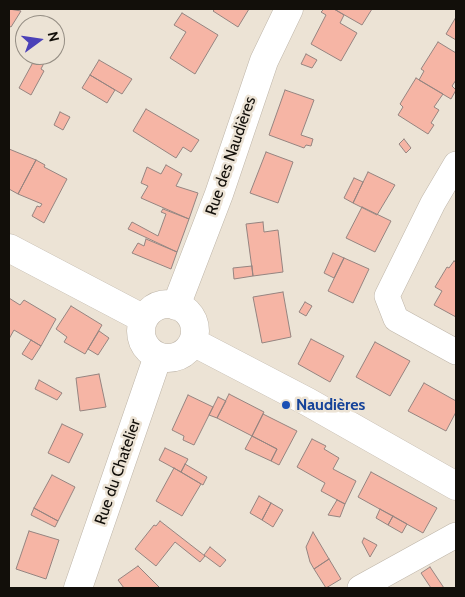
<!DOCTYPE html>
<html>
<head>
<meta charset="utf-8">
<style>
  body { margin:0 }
  #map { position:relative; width:465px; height:597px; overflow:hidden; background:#ece3d5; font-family:Cabin,sans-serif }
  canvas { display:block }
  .frame { position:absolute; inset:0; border:10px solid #120f0a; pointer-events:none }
  .north { position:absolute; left:15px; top:15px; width:50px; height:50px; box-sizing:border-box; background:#ece3d5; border:1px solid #958e84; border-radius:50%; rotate:76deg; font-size:14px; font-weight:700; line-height:20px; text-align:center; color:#120f0a }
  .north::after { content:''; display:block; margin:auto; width:18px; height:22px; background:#4b41b8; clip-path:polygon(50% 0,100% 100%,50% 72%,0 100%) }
</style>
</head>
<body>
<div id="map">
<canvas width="465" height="597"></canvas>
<div class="frame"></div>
<div class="north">N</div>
</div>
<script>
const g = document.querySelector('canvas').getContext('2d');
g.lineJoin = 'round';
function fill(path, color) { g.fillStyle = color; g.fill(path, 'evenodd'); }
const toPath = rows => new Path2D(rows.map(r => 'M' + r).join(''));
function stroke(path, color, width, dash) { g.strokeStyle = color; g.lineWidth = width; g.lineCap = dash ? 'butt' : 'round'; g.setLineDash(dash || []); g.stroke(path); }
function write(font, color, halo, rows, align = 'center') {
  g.font = font + ' Cabin,sans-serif'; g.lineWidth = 5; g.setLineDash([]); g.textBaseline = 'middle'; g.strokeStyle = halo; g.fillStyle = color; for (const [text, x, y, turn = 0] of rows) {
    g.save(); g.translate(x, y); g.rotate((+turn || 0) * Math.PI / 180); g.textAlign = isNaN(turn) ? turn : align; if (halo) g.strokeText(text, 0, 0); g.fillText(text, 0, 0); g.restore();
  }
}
const building = toPath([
  [9,9,21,11,11,27,9,26,9,9],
  [215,9,249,9,238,27,213,11,215,9],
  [324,9,334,9,344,15,340,23,357,33,341,61,311,44,326,15,321,12,324,9],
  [334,9,372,9,362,25,334,9],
  [182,13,218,35,195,74,170,58,186,32,174,25,182,13],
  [456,17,456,40,446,34,456,17],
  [438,42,456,53,456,80,452,86,456,90,451,99,419,80,424,71,421,69,438,42],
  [306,54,317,60,312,68,301,64,306,54],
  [37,55,48,55,41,69,44,71,31,95,19,88,37,55],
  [99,60,132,79,122,94,90,75,99,60],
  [90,75,115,90,107,103,82,88,90,75],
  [416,78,443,94,434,107,439,110,431,123,434,125,428,134,398,115,403,107,400,104,416,78],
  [285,90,314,100,301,135,313,139,311,146,306,145,304,148,269,135,285,90],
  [146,109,199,140,191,152,183,147,176,158,133,131,146,109],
  [60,112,70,117,63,130,54,125,60,112],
  [404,139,411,148,406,153,399,144,404,139],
  [9,149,36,160,18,194,9,189,9,149],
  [266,152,293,162,278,203,250,193,266,152],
  [36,160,45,165,44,167,67,179,44,223,32,216,37,206,40,207,42,204,18,194,36,160],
  [166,165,182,174,176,186,198,193,189,219,141,198,148,186,141,183,147,167,161,174,166,165],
  [368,172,395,185,377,215,353,203,368,172],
  [354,178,363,182,353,203,344,198,354,178],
  [362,207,391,221,375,252,346,238,362,207],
  [163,209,189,219,177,252,128,229,132,222,158,236,166,214,161,212,163,209],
  [263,222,264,232,278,230,283,272,253,276,246,224,263,222],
  [146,239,177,252,171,269,132,253,138,243,144,246,146,239],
  [333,253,344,258,334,278,324,273,333,253],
  [344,258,369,269,353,303,328,291,344,258],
  [454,261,456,262,456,317,434,305,442,291,435,287,447,267,449,268,454,261],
  [252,266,253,276,234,279,233,268,252,266],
  [283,292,291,337,262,343,253,297,283,292],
  [9,298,20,305,24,300,56,319,41,346,14,330,9,339,9,298],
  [305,302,312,306,306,316,299,312,305,302],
  [71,306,102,325,85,354,64,342,67,337,56,329,71,306],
  [99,331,109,338,98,355,88,349,99,331],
  [311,339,344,356,330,382,298,364,311,339],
  [31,340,41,346,32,360,22,354,31,340],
  [375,342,410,361,390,396,356,377,375,342],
  [99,374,106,407,80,411,76,378,99,374],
  [39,380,62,393,57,400,35,389,39,380],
  [424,383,456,401,456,412,446,431,408,411,424,383],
  [229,394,264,412,252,436,217,418,229,394],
  [188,395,213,407,194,445,183,440,184,436,172,430,188,395],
  [218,397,226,401,217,418,209,415,218,397],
  [263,414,297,431,279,465,271,461,277,449,252,436,263,414],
  [62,424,83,434,69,463,48,453,62,424],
  [252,436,277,449,271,461,245,449,252,436],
  [312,439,326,446,324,449,339,458,333,469,356,481,345,504,321,491,325,483,297,467,312,439],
  [165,448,188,459,181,472,159,460,165,448],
  [185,464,207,477,203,485,181,472,185,464],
  [174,468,201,484,182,516,156,501,174,468],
  [371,472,437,508,423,533,358,497,371,472],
  [52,475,75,487,58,521,34,508,52,475],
  [259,496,271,503,262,520,250,513,259,496],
  [337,500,345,504,340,517,328,515,337,500],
  [271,503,283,510,273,527,262,520,271,503],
  [34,508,58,521,55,527,31,515,34,508],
  [380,509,393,516,388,525,376,518,380,509],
  [393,516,407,524,402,533,388,525,393,516],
  [160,521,205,556,200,562,175,542,156,566,135,549,154,525,156,526,160,521],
  [29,531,59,540,46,579,16,569,29,531],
  [313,532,329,559,314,569,310,562,306,547,313,532],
  [364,538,377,545,370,557,362,542,364,538],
  [210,547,226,560,220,567,204,555,210,547],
  [329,559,341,579,326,588,314,569,329,559],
  [138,566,160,588,124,588,118,580,138,566],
  [430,567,444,588,431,588,421,573,430,567]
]);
fill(building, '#f6b5a5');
stroke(building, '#958480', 1);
const minor = toPath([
  [456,164,433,203,387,296,396,319,456,352],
  [360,588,456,535]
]);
const tertiary = toPath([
  [9,248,144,319],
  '141 331a27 27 0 1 1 54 0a27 27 0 1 1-54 0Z',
  [176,306,219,194,264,61,289,9],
  [193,342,308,402,456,486],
  [78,588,158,356]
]);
stroke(minor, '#beb5a8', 26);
stroke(tertiary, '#beb5a8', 29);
stroke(minor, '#fff', 25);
stroke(tertiary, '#fff', 28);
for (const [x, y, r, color] of [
  [286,405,5,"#1a4fb4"]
]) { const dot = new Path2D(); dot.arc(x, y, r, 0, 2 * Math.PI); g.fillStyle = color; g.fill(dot); stroke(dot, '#ece3d5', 2); }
write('16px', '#120f0a', '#ece3d5', [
  ["Rue des Naudières",231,156,-71],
  ["Rue du Chatelier",118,472,-71]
]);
write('bold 16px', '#164399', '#ece3d5', [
  ["Naudières",296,405]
], 'left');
</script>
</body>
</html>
